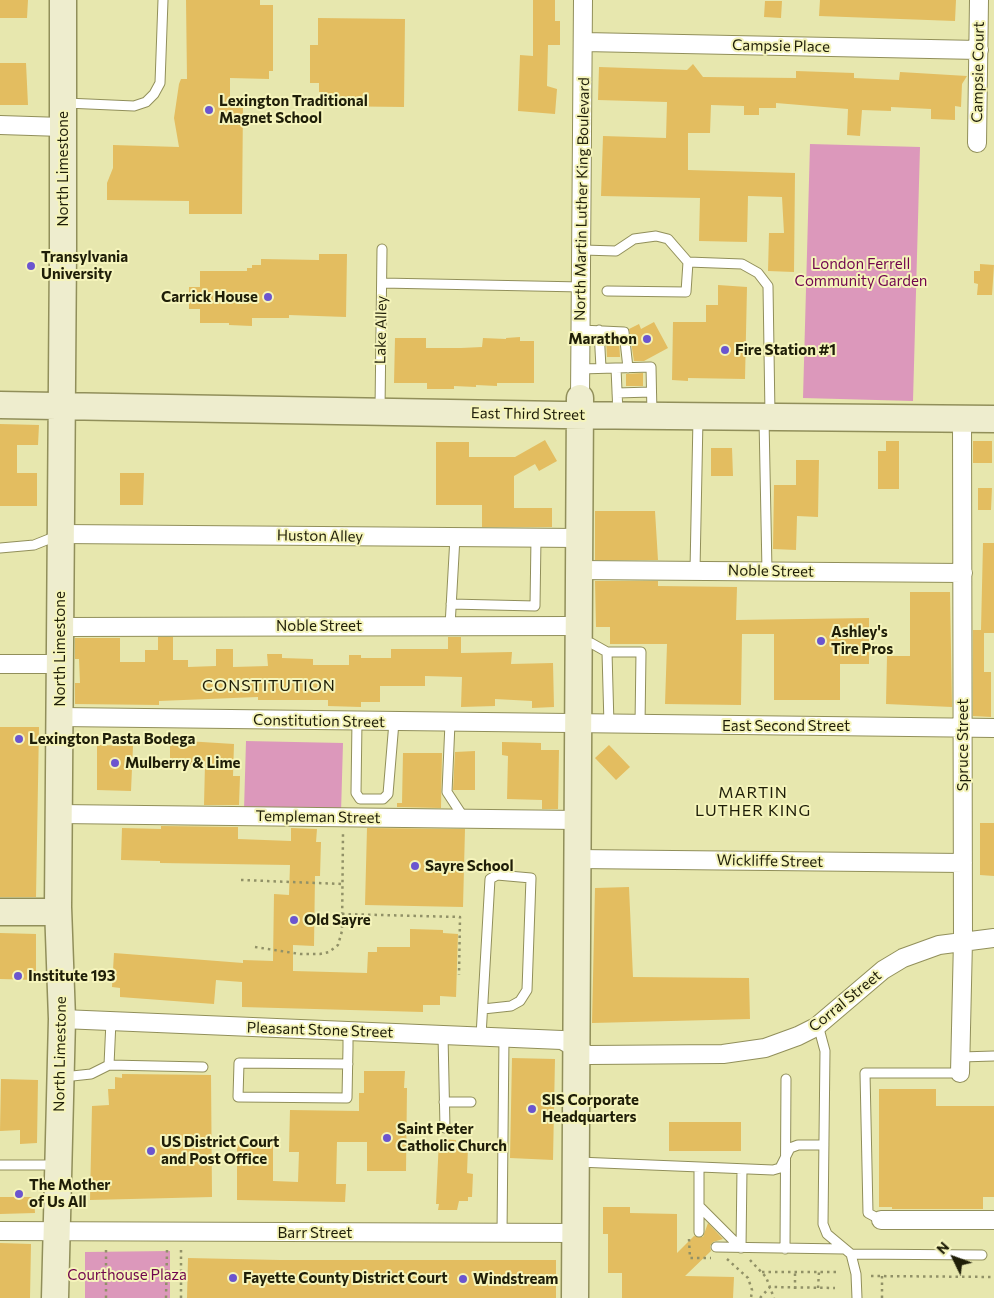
<!DOCTYPE html>
<html>
<head>
<meta charset="utf-8">
<style>
  body { margin:0 }
  #map { position:relative; width:994px; height:1298px; overflow:hidden; background:#e7e7ae; font-family:Commissioner,sans-serif }
  canvas { display:block }
  .north { position:absolute; left:929px; top:1233px; width:50px; height:50px; -webkit-text-stroke:4px #f5f4bb; paint-order:stroke; rotate:312deg; font-size:14px; font-weight:700; line-height:20px; text-align:center; color:#1f1e08 }
  .north::after { content:''; display:block; margin:auto; width:18px; height:22px; background:#1f1e08; clip-path:polygon(50% 0,100% 100%,50% 72%,0 100%) }
</style>
</head>
<body>
<div id="map">
<canvas width="994" height="1298"></canvas>
<div class="north">N</div>
</div>
<script>
const g = document.querySelector('canvas').getContext('2d');
g.lineJoin = 'round';
function fill(path, color) { g.fillStyle = color; g.fill(path, 'evenodd'); }
const toPath = rows => new Path2D(rows.map(r => 'M' + r).join(''));
function stroke(path, color, width, dash) { g.strokeStyle = color; g.lineWidth = width; g.lineCap = dash ? 'butt' : 'round'; g.setLineDash(dash || []); g.stroke(path); }
function write(font, color, halo, rows, align = 'center') {
  g.font = font + ' Commissioner,sans-serif'; g.lineWidth = 4; g.setLineDash([]); g.textBaseline = 'middle'; g.strokeStyle = halo; g.fillStyle = color; for (const [text, x, y, turn = 0] of rows) {
    g.save(); g.translate(x, y); g.rotate((+turn || 0) * Math.PI / 180); g.textAlign = isNaN(turn) ? turn : align; if (halo) g.strokeText(text, 0, 0); g.fillText(text, 0, 0); g.restore();
  }
}
fill(toPath([
  [810,144,920,147,913,401,803,398],
  [246,741,343,743,341,813,244,810],
  [170,1251,170,1298,85,1298,85,1252]
]), '#dc98bb');
fill(toPath([
  [0,0,28,0,27,18,0,18],
  [186,0,260,0,260,5,273,5,273,71,269,71,269,79,230,78,230,102,243,102,242,214,189,214,189,201,107,200,107,183,113,168,113,145,179,147,174,118,179,84,181,79,187,79],
  [533,0,555,0,555,21,560,21,560,45,548,45,547,86,557,89,555,114,518,111,520,55,533,56],
  [820,0,956,0,955,21,819,16],
  [765,1,782,1,781,18,764,17],
  [318,18,405,19,404,107,324,106,324,92,319,92,319,83,310,83,310,45,318,45],
  [0,63,26,63,28,105,0,105],
  [693,64,703,77,796,78,796,71,854,73,854,78,899,80,900,72,967,76,962,84,961,107,955,106,955,120,931,119,931,109,891,107,891,111,862,110,860,136,847,135,848,109,776,103,776,108,759,108,759,115,744,115,744,106,711,105,710,133,688,133,688,170,795,173,794,272,768,271,769,233,784,233,782,197,748,196,747,242,699,241,700,198,601,196,603,136,666,138,667,102,598,100,599,67,687,70],
  [319,254,347,254,346,317,289,315,289,318,252,318,252,326,229,325,229,323,200,323,200,309,189,309,189,287,200,287,200,271,247,271,247,268,252,268,252,265,261,265,261,259,319,260],
  [980,264,994,265,992,295,977,295,978,284,974,283,974,271,980,271],
  [718,285,747,287,745,379,688,378,688,381,672,380,673,322,706,322,706,305,718,305],
  [654,322,668,348,644,361,634,361,629,329,639,324,641,329],
  [520,337,520,341,534,341,534,383,497,383,497,386,476,385,476,387,454,386,454,389,427,389,427,383,394,383,395,338,426,338,426,348,461,348,482,347,483,338,506,339,506,338],
  [619,339,620,357,607,357,606,340],
  [643,373,643,386,626,386,626,374],
  [0,424,39,425,38,445,17,445,17,473,37,473,37,506,0,506],
  [545,440,557,461,539,471,535,464,514,476,514,508,552,508,552,527,482,527,482,505,436,505,436,442,469,442,469,457,515,457],
  [886,441,899,441,899,489,878,489,878,451,886,451],
  [973,441,992,441,992,463,973,463],
  [711,448,732,448,733,476,711,476],
  [796,460,819,460,818,517,797,516,796,550,773,549,774,485,796,485],
  [120,473,144,473,143,505,120,505],
  [978,488,992,488,991,510,978,510],
  [595,511,655,511,658,560,595,560],
  [983,543,994,543,994,633,984,633,984,672,991,672,991,717,973,716,973,630,981,630],
  [595,581,658,581,658,586,737,587,736,620,869,618,869,664,840,664,840,700,774,700,774,634,742,634,741,705,665,704,667,644,610,644,610,627,596,627],
  [910,592,950,592,952,707,886,704,887,656,910,656],
  [158,637,173,637,173,660,188,660,188,667,216,666,216,649,233,649,233,667,268,666,267,654,282,654,282,658,313,659,313,665,349,665,349,655,361,655,361,658,391,658,391,649,448,649,448,637,461,637,461,653,512,652,511,664,553,663,554,707,532,708,532,701,495,699,495,706,461,707,462,677,425,676,425,686,380,686,380,702,361,702,361,707,328,706,328,700,258,700,258,697,159,701,159,705,75,704,75,683,80,683,79,659,75,659,75,638,120,638,120,662,145,662,145,650,158,650],
  [0,727,39,727,36,897,0,897],
  [170,740,234,744,233,776,240,776,239,805,204,805,205,764,170,765],
  [502,742,541,743,541,750,559,750,558,809,542,809,542,800,507,799,508,756,502,755],
  [97,745,133,746,131,791,97,790],
  [609,745,630,767,616,780,595,758],
  [475,751,475,790,453,790,455,752],
  [403,753,442,753,441,808,397,807,397,803,402,803],
  [980,823,994,823,994,876,980,875],
  [161,826,238,827,238,839,291,841,291,828,317,829,316,842,321,842,320,876,315,876,314,946,293,945,293,971,367,973,368,952,377,952,377,947,410,947,410,929,443,930,443,933,458,934,456,997,440,996,440,1005,423,1005,423,1012,242,1007,242,982,216,980,214,1004,120,997,120,988,112,987,114,953,243,963,243,960,273,961,274,894,289,895,290,865,160,863,160,861,121,860,122,828,161,829],
  [367,828,465,829,463,907,365,905],
  [629,887,633,977,749,978,750,1019,592,1023,595,888],
  [0,933,36,934,36,980,0,979],
  [512,1058,555,1059,553,1160,510,1158],
  [364,1071,405,1071,404,1088,407,1088,406,1171,367,1171,367,1142,337,1142,336,1184,346,1184,345,1202,237,1200,237,1144,273,1144,273,1181,298,1182,299,1152,289,1152,290,1110,359,1111,359,1093,364,1093],
  [122,1074,211,1075,212,1197,90,1200,92,1106,109,1105,108,1089,115,1089,115,1077,122,1078],
  [1,1079,38,1080,37,1143,20,1144,20,1130,0,1131],
  [879,1089,936,1089,936,1106,994,1106,994,1197,983,1197,983,1209,892,1209,892,1207,879,1207],
  [669,1122,741,1122,741,1151,669,1151],
  [439,1139,456,1140,455,1147,468,1147,467,1173,473,1174,472,1197,468,1197,468,1201,459,1201,457,1210,438,1210,439,1204,436,1204],
  [0,1197,34,1197,35,1213,0,1214],
  [603,1207,630,1207,630,1213,677,1214,677,1253,694,1236,703,1237,708,1223,723,1239,713,1242,710,1246,711,1251,685,1276,734,1277,733,1298,622,1298,622,1273,608,1273,608,1234,603,1234],
  [0,1243,31,1244,30,1298,0,1298],
  [188,1258,280,1260,556,1260,556,1298,187,1298]
]), '#e3bd60');
const lane = toPath([
  [66,103,134,106,146,102,154,94,160,83,163,0],
  [583,250,616,251,634,239,656,236,668,239,688,262],
  [382,283,582,287],
  [607,291,686,292,688,262,742,264,758,273,768,286,770,415],
  [581,330,624,332,628,368],
  [599,330,601,368],
  [616,368,618,414],
  [580,369,651,367,652,414],
  [617,393,651,392],
  [380,409,382,249],
  [764,419,767,571],
  [0,548,34,545,59,535],
  [695,570,698,418],
  [451,604,535,606,536,538],
  [450,626,455,537],
  [582,642,591,643,607,652],
  [357,721,356,793,360,799,383,799,388,794,394,722],
  [450,723,447,792,464,818],
  [609,725,607,652,641,652,640,725],
  [818,1025,825,1051,823,1224,827,1234,851,1254,856,1274,857,1298],
  [443,1035,445,1128],
  [481,1036,490,879,497,875,531,878,527,990,520,1001,511,1006,483,1009],
  [961,1057,994,1056],
  [348,1064,239,1063,238,1097,347,1098,348,1047,348,1031],
  [109,1065,203,1067],
  [63,1077,91,1074,109,1065,111,1021],
  [444,1102,471,1102],
  [578,1162,773,1170,780,1168,790,1148,798,1145,824,1145],
  [0,1165,57,1165],
  [699,1206,741,1248],
  [881,1220,868,1213,865,1073,960,1073],
  [699,1232,699,1167],
  [502,1233,504,1037],
  [716,1247,844,1249],
  [741,1248,742,1169],
  [785,1249,786,1079],
  [851,1254,982,1255]
]);
const street = toPath([
  [584,42,979,50],
  [0,125,62,127],
  [977,143,979,0],
  [580,398,583,0],
  [61,534,579,538],
  [578,570,963,573],
  [60,627,578,626],
  [0,664,60,664],
  [60,717,994,728],
  [59,814,577,820],
  [577,859,963,863],
  [62,1019,562,1040,588,1055,723,1054,765,1048,798,1036,816,1027,883,970,903,958,939,945,994,938],
  [960,1073,963,940,962,418],
  [881,1220,994,1220],
  [0,1231,575,1233]
]);
const secondary = toPath([
  [0,405,562,415,994,419],
  [0,912,58,912],
  [55,1298,62,1019,58,907,63,248,63,0],
  [575,1298,580,398]
]);
stroke(lane, '#918f5a', 11);
stroke(street, '#918f5a', 20);
stroke(secondary, '#918f5a', 29);
stroke(toPath([
  [241,880,342,884],
  [342,914,460,917,459,975],
  [255,947,300,954,320,954,329,952,338,945,342,931,343,833],
  [689,1239,690,1258,711,1258],
  [727,1259,748,1278,752,1290,751,1298],
  [750,1260,766,1277,774,1298],
  [762,1272,838,1272],
  [871,1276,994,1277],
  [818,1288,819,1272],
  [795,1289,795,1272],
  [106,1298,106,1249],
  [166,1298,167,1250],
  [181,1298,181,1250],
  [760,1298,770,1287,835,1288],
  [882,1298,882,1276]
]), '#919167', 2.5, [2.5, 4]);
stroke(lane, '#fff', 9);
stroke(street, '#fff', 18);
stroke(secondary, '#eeedce', 26);
for (const [x, y, r, color] of [
  [209,110,5,"#6b55cf"],
  [31,266,5,"#6b55cf"],
  [268,297,5,"#6b55cf"],
  [647,339,5,"#6b55cf"],
  [725,350,5,"#6b55cf"],
  [821,641,5,"#6b55cf"],
  [19,739,5,"#6b55cf"],
  [115,763,5,"#6b55cf"],
  [415,866,5,"#6b55cf"],
  [294,920,5,"#6b55cf"],
  [18,976,5,"#6b55cf"],
  [532,1109,5,"#6b55cf"],
  [387,1138,5,"#6b55cf"],
  [151,1151,5,"#6b55cf"],
  [19,1194,5,"#6b55cf"],
  [233,1278,5,"#6b55cf"],
  [463,1279,5,"#6b55cf"]
]) { const dot = new Path2D(); dot.arc(x, y, r, 0, 2 * Math.PI); g.fillStyle = color; g.fill(dot); stroke(dot, '#f5f4bb', 2); }
write('15px', '#1f1e08', '#f5f4bb', [
  ["Campsie Place",781,46,1],
  ["Campsie Court",978,72,-89],
  ["North Limestone",63,169,-90],
  ["North Martin Luther King Boulevard",582,199,-89],
  ["Lake Alley",381,330,-89],
  ["East Third Street",528,414,1],
  ["Huston Alley",320,536,1],
  ["Noble Street",771,571,1],
  ["Noble Street",319,626],
  ["North Limestone",60,649,-90],
  ["Constitution Street",319,721,1],
  ["East Second Street",786,726],
  ["Spruce Street",963,745,-90],
  ["Templeman Street",318,817,1],
  ["Wickliffe Street",770,861,1],
  ["Corral Street",845,1001,-39],
  ["Pleasant Stone Street",320,1030,2],
  ["North Limestone",60,1054,-89],
  ["Barr Street",315,1233]
]);
write('bold 15px', '#1f1e08', '#f5f4bb', [
  ["Lexington Traditional",219,101],
  ["Magnet School",219,118],
  ["Transylvania",41,257],
  ["University",41,274],
  ["Carrick House",258,297,"right"],
  ["Marathon",637,339,"right"],
  ["Fire Station #1",735,350],
  ["Ashley's",831,632],
  ["Tire Pros",831,649],
  ["Lexington Pasta Bodega",29,739],
  ["Mulberry & Lime",125,763],
  ["Sayre School",425,866],
  ["Old Sayre",304,920],
  ["Institute 193",28,976],
  ["SIS Corporate",542,1100],
  ["Headquarters",542,1117],
  ["Saint Peter",397,1129],
  ["Catholic Church",397,1146],
  ["US District Court",161,1142],
  ["and Post Office",161,1159],
  ["The Mother",29,1185],
  ["of Us All",29,1202],
  ["Fayette County District Court",243,1278],
  ["Windstream",473,1279]
], 'left');
write('15px', '#70044d', '#f5f4bb', [
  ["London Ferrell",861,264],
  ["Community Garden",861,281],
  ["Courthouse Plaza",127,1275]
]);
g.letterSpacing = '1px';
write('16px', '#1f1e08', '#f5f4bb', [
  ["CONSTITUTION",269,686],
  ["MARTIN",753,793],
  ["LUTHER KING",753,811]
]);
g.letterSpacing = '0px';
</script>
</body>
</html>
